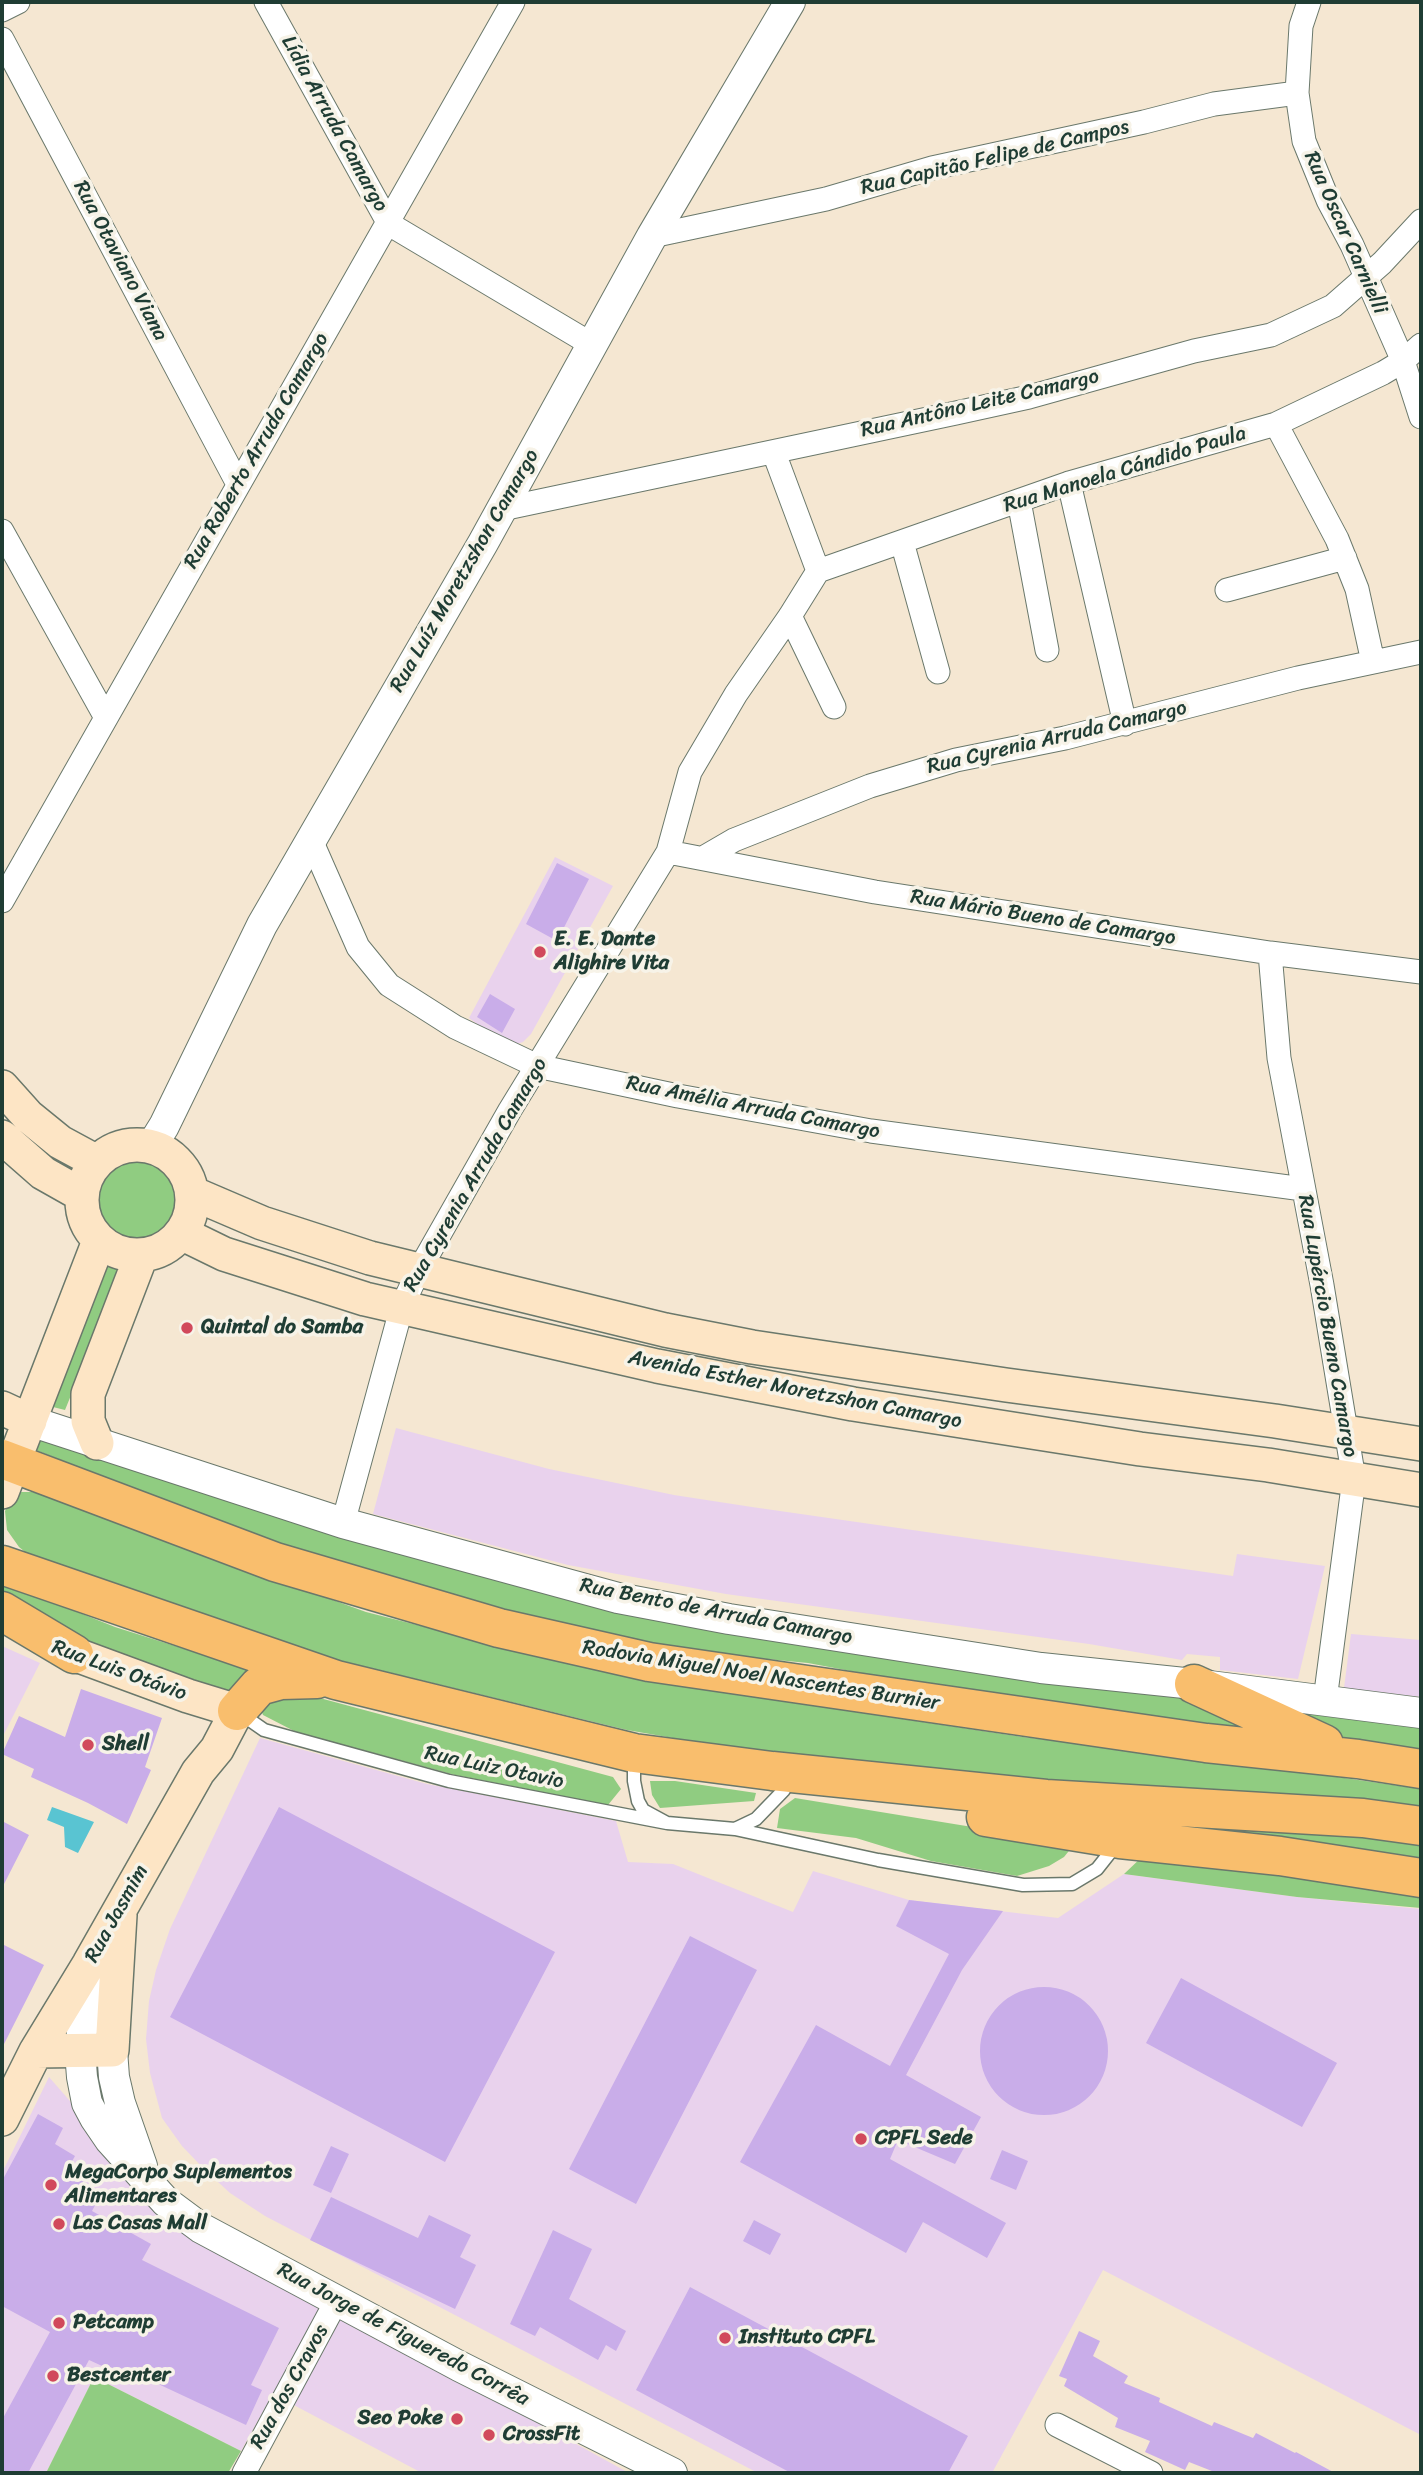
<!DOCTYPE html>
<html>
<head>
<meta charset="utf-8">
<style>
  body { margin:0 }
  #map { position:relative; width:1423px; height:2475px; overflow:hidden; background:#f5e7d2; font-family:Sriracha,sans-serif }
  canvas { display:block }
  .frame { position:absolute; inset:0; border:4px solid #1f3d34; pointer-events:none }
</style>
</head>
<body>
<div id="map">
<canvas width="1423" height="2475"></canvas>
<div class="frame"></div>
</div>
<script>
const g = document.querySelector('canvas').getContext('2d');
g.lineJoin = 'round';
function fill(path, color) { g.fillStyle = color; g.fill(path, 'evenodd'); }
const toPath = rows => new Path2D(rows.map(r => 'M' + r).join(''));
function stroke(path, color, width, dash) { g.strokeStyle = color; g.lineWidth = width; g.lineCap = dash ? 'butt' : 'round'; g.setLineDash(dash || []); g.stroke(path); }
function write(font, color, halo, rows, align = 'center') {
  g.font = font + ' Sriracha,sans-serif'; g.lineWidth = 7; g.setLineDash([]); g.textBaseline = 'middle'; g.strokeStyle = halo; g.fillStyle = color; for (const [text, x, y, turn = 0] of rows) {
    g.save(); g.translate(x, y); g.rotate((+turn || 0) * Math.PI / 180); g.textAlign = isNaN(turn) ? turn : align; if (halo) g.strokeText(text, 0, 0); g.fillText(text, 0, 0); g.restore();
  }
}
fill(toPath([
  [555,857,613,886,531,1034,523,1042,517,1044,495,1037,469,1018],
  [396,1428,549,1469,674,1495,752,1507,1233,1576,1237,1554,1325,1566,1298,1679,1220,1670,1220,1657,1187,1654,1182,1660,1089,1644,726,1594,568,1565,373,1514],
  [1351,1634,1421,1640,1421,1697,1344,1688],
  [2,1646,40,1663,2,1738],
  [260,1738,427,1784,616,1821,628,1862,673,1864,793,1912,813,1871,909,1900,1058,1918,1124,1874,1297,1897,1421,1909,1421,2435,1103,2270,992,2473,758,2473,265,2216,230,2193,205,2170,182,2146,162,2118,150,2073,146,2039,149,2001,156,1970,170,1929],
  [49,2077,83,2116,113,2163,134,2189,170,2221,629,2473,422,2473,273,2394,241,2451,94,2377,46,2473,2,2473,2,2173]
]), '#e9d2ed');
fill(toPath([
  '92 1200a43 43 0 1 1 86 0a43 43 0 1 1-86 0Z',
  [112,1256,126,1260,65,1410,53,1407],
  [42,1438,480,1575,1186,1694,1272,1734,1031,1705,808,1663,684,1651,479,1608,235,1530,36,1450],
  [17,1492,32,1492,43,1495,366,1612,547,1658,756,1697,1023,1737,1233,1762,1421,1789,1421,1807,1218,1796,828,1765,627,1730,284,1647,41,1565,19,1547,7,1530,5,1511],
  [2,1582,115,1627,254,1671,237,1682,223,1695,43,1626,2,1604],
  [290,1690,613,1777,621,1789,608,1805,455,1775,296,1732,263,1715,259,1705],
  [1255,1705,1421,1718,1421,1751,1346,1743],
  [650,1781,675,1781,756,1793,754,1801,660,1808,652,1795],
  [795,1798,1009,1833,1077,1841,1064,1857,1049,1866,1017,1876,931,1861,856,1838,777,1828,780,1809],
  [1169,1822,1421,1838,1421,1868,1238,1842],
  [1144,1855,1421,1888,1421,1908,1297,1897,1124,1874],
  [94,2377,241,2451,228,2473,46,2473]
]), '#90cc81');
fill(toPath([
  [52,1807,94,1822,78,1853,65,1847,64,1827,47,1820]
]), '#59c4d2');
fill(toPath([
  [557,863,589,879,557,941,526,924],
  [490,994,515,1009,502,1033,477,1017],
  [81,1689,162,1718,145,1767,151,1770,127,1824,88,1803,31,1777,34,1769,2,1754,19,1716,65,1737],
  [279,1807,555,1952,445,2162,170,2017],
  [2,1821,29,1835,2,1888],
  [909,1900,1003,1911,962,1970,906,2075,981,2117,955,2164,898,2140,890,2159,1006,2223,987,2258,923,2222,906,2253,740,2162,816,2025,890,2066,949,1954,896,1926],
  [690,1936,757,1970,636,2204,569,2169],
  [2,1944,44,1965,2,2048],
  [1181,1978,1337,2063,1302,2127,1146,2043],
  '980 2051a64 64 0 1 1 128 0a64 64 0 1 1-128 0Z',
  [38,2114,63,2128,55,2144,75,2156,66,2172,102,2192,92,2211,151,2244,142,2260,279,2328,251,2385,262,2390,246,2425,126,2369,124,2376,89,2360,28,2473,2,2473,2,2420,50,2332,2,2306,2,2181],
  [331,2146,349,2154,331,2193,313,2185],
  [1002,2150,1028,2161,1016,2190,990,2179],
  [331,2197,418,2238,429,2215,471,2235,460,2257,476,2265,455,2309,310,2240],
  [754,2220,781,2234,770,2255,743,2241],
  [553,2230,592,2249,569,2299,626,2331,616,2351,606,2345,598,2360,540,2327,535,2336,510,2324],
  [690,2287,968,2436,948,2473,791,2473,636,2390],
  [1079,2331,1100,2341,1093,2356,1128,2376,1124,2383,1160,2398,1159,2402,1212,2426,1214,2422,1253,2438,1256,2433,1295,2453,1296,2452,1335,2473,1217,2473,1189,2462,1185,2470,1145,2452,1150,2441,1115,2427,1118,2418,1064,2386,1067,2379,1059,2376]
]), '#c9ade9');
const service = toPath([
  [241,1714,264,1730,449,1781,667,1823,643,1810,638,1801,634,1781,634,1757],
  [667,1823,735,1829,756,1819,784,1790],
  [735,1829,878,1860,1023,1885,1072,1884,1097,1869,1116,1845]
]);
const minor = toPath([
  [266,2,389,224,591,344],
  [1309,2,1301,26,1297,93,1304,141,1328,200,1352,245,1403,361,1421,417],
  [2,10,18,2],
  [2,39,238,484],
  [652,236,826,199,932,168,1144,122,1214,104,1297,93],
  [1276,424,1337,539,1357,589,1373,662],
  [774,453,818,571],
  [1069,483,1125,724],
  [1019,501,1047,650],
  [502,509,956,413,1029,397,1194,351,1271,335,1333,306,1382,263,1421,221],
  [2,531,105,716],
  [902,542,938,672],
  [818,571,1069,483,1276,424,1383,373,1403,361,1421,345],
  [1227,590,1345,558],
  [790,616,834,707],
  [311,840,358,947,389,985,455,1027,537,1066,678,1096,871,1131,1303,1189],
  [668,852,875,892,1270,953,1421,972],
  [703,858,734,840,870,786,956,760,1065,738,1298,678,1421,652],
  [2,901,513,2],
  [1270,953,1279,1058,1322,1285,1354,1479,1325,1700],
  [343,1523,402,1306,418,1272,510,1110,668,852,690,772,736,694,790,616,818,571],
  [1057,2425,1151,2473],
  [244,2473,337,2300]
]);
const tertiary = toPath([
  [151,1147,164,1126,262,925,483,543,652,236,790,2],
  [30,1421,343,1523,618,1598,729,1619,1041,1668,1194,1684,1421,1713],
  [89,1964,80,2051,82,2077,87,2103,95,2118,110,2140,166,2202,201,2228,459,2366,672,2473],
  [112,2050,114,2077,120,2103,142,2166]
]);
const secondary = toPath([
  [2,1087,28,1116,60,1142,97,1162],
  [2,1137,43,1173,82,1195],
  '82 1200a55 55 0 1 1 110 0a55 55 0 1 1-110 0Z',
  [192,1193,262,1223,370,1258,665,1330,752,1347,1006,1385,1275,1421,1421,1444],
  [181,1233,224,1254,365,1299,657,1366,853,1404,1140,1449,1268,1465,1421,1490],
  [2,1408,30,1421],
  [97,1443,88,1421,88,1394,141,1256],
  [2,1492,99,1241],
  [36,2051,112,2050,120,1915],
  [2,2119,36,2051,89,1964,198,1772,217,1749,237,1711,188,1696,74,1654]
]);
const trunk = toPath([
  [2,1459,275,1562,499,1628,649,1662,1206,1743,1358,1759,1421,1769],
  [2,1565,336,1680,634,1753,772,1771,1046,1799,1363,1818,1421,1826],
  [2,1611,74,1654],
  [1194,1684,1324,1744],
  [237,1711,259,1686,281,1680,317,1679],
  [986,1817,1120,1839,1280,1856,1421,1878]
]);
stroke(service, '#6a786b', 15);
stroke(minor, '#6a786b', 25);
stroke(tertiary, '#6a786b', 32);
stroke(secondary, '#6a786b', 36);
stroke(trunk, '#6a786b', 41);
stroke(service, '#fff', 12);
stroke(minor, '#fff', 23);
stroke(tertiary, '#fff', 30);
stroke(secondary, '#fde5c5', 33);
stroke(trunk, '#f9be6d', 38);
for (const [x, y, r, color] of [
  [540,952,7,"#d1495b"],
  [187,1328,7,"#d1495b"],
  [88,1745,7,"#d1495b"],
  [861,2139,7,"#d1495b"],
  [51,2185,7,"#d1495b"],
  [59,2224,7,"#d1495b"],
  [59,2323,7,"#d1495b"],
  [725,2338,7,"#d1495b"],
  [53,2376,7,"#d1495b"],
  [457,2419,7,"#d1495b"],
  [489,2435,7,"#d1495b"]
]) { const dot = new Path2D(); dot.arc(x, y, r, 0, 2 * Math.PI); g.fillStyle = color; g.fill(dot); stroke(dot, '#f7f3e8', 2.5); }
write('21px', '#1f3d34', '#f7f3e8', [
  ["Lídia Arruda Camargo",334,124,61],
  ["Rua Capitão Felipe de Campos",995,158,-13],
  ["Rua Oscar Carnielli",1345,233,66],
  ["Rua Otaviano Viana",120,261,62],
  ["Rua Antôno Leite Camargo",980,404,-13],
  ["Rua Roberto Arruda Camargo",257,451,-60],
  ["Rua Manoela Cándido Paula",1125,470,-17],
  ["Rua Luíz Moretzshon Camargo",465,571,-60],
  ["Rua Cyrenia Arruda Camargo",1057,738,-13],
  ["Rua Mário Bueno de Camargo",1043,918,9],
  ["Rua Amélia Arruda Camargo",753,1108,11],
  ["Rua Cyrenia Arruda Camargo",476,1175,-60],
  ["Rua Lupércio Bueno Camargo",1327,1326,80],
  ["Avenida Esther Moretzshon Camargo",795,1390,11],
  ["Rua Bento de Arruda Camargo",716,1612,11],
  ["Rua Luis Otávio",119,1671,20],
  ["Rodovia Miguel Noel Nascentes Burnier",761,1676,9],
  ["Rua Luiz Otavio",494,1768,12],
  ["Rua Jasmim",117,1914,-61],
  ["Rua Jorge de Figueredo Corrêa",403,2335,28],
  ["Rua dos Cravos",290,2387,-61]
]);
write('bold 21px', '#1f3d34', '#f7f3e8', [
  ["E. E. Dante",554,940],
  ["Alighire Vita",554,964],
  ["Quintal do Samba",201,1328],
  ["Shell",102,1745],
  ["CPFL Sede",875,2139],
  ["MegaCorpo Suplementos",65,2173],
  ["Alimentares",65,2197],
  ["Las Casas Mall",73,2224],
  ["Petcamp",73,2323],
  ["Instituto CPFL",739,2338],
  ["Bestcenter",67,2376],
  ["Seo Poke",443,2419,"right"],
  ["CrossFit",503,2435]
], 'left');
</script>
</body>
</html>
